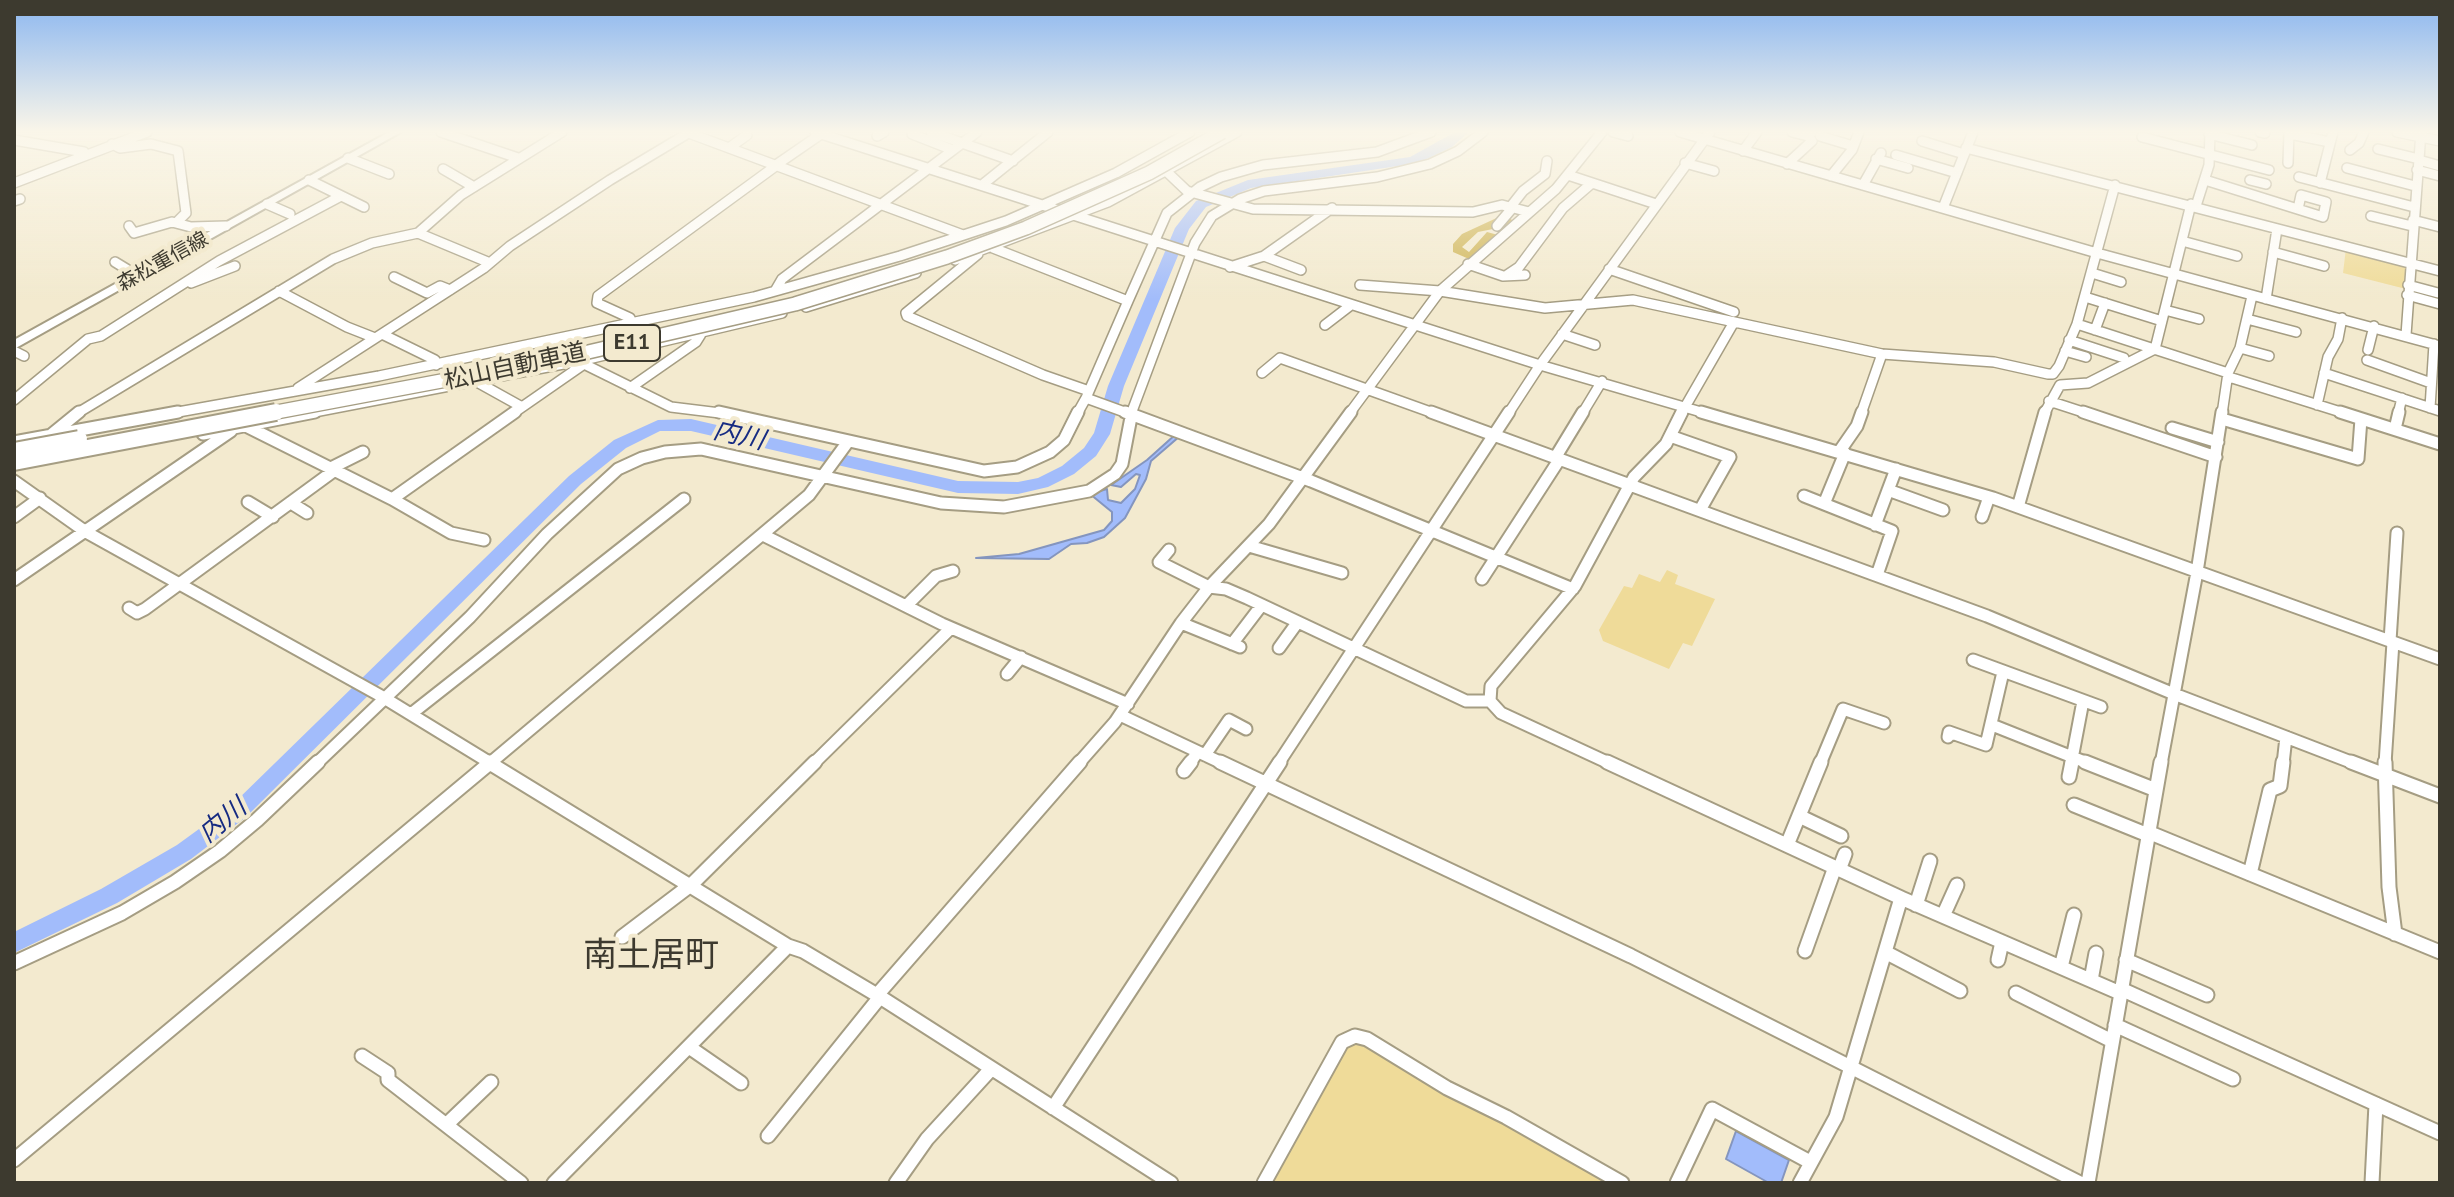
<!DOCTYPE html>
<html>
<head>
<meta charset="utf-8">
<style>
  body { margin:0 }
  #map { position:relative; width:2454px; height:1197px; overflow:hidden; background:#f3eacf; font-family:"PT Sans",sans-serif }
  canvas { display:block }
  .frame { position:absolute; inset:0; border:16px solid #3d3a2f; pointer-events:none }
</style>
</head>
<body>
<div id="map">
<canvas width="2454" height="1197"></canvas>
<div class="frame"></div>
</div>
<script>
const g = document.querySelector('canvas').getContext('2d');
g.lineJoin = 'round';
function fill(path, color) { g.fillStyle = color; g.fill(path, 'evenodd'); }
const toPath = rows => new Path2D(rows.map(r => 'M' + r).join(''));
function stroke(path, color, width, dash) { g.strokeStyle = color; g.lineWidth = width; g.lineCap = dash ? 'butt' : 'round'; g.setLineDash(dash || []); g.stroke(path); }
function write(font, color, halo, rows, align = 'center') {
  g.font = font + ' "PT Sans","Noto Sans JP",sans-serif'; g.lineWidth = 8; g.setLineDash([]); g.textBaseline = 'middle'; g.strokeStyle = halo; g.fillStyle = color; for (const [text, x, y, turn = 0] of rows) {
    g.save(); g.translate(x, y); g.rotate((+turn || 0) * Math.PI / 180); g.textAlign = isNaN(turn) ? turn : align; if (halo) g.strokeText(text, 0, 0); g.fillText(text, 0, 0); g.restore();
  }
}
fill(toPath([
  [2346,248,2408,264,2406,289,2343,273],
  [1667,570,1678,575,1675,584,1715,599,1692,646,1683,643,1669,669,1603,641,1599,630,1624,586,1632,588,1639,574,1660,582],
  [1358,1041,1604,1178,1602,1183,1271,1183,1343,1049]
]), '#efdb99');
fill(toPath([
  [1503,215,1514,221,1507,227,1499,224,1493,229,1478,232,1462,247,1469,252,1487,232,1498,235,1469,259,1453,252,1453,244,1462,234]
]), '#cfb456');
const water = toPath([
  [1176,434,1180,436,1151,461,1146,479,1125,518,1104,537,1087,543,1071,544,1049,559,976,558,1019,554,1104,530,1112,521,1112,512,1090,494,1107,489,1108,500,1121,503,1135,489,1140,475,1136,474,1121,487,1111,485,1147,460,1176,434],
  [1736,1131,1789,1160,1781,1183,1769,1183,1726,1159,1736,1131]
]);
fill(water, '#a2bcfb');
stroke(water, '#8495be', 2);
fill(toPath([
  [1455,132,1469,132,1452,147,1418,163,1251,188,1206,207,1189,229,1124,386,1110,434,1096,456,1074,474,1048,487,1018,494,958,493,691,431,660,431,626,448,581,484,246,817,191,859,117,903,14,953,14,932,101,889,177,845,232,805,569,476,614,440,658,420,691,419,958,481,1018,482,1038,478,1062,466,1084,448,1094,433,1108,386,1175,228,1196,201,1248,180,1410,157,1455,132]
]), '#a2bcfb');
const minorFar2 = toPath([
  [441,132,518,158],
  [686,132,963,235],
  [815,132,1540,365,1708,414],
  [931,132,1013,161],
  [1613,132,1628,136],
  [1680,132,2097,253,2440,346],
  [1792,132,1808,136],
  [2260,132,2265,133],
  [2397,132,2440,141],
  [912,134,953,150],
  [2209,134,2252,145],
  [2290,134,2330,142],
  [877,136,884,132],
  [1820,136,1853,146],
  [2142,137,2269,170],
  [14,140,84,152],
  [1922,141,1964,154],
  [112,144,120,148,151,144,178,151,186,213,177,222],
  [729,148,747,135],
  [1966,148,2440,271],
  [2378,149,2419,159],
  [2350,150,2359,143,2364,132],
  [1743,151,1757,132],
  [1896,155,1957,173],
  [348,158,389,174],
  [1876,159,1908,168],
  [2419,160,2440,166],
  [1685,163,1714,171],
  [2288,163,2289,132],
  [1787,164,1812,141,1808,136,1812,132],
  [776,165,821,134],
  [2347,168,2415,186],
  [443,169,474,187],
  [2417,170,2440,176],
  [1167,172,1187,191,1253,209,1473,212,1502,205,1529,212],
  [1568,175,1656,204],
  [1831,176,1852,150,1859,132],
  [2299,177,2414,207],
  [309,180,364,207],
  [2205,180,2323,217,2326,202,2301,195,2298,209],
  [2250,180,2266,184],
  [14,183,147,132],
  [2320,183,2333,132],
  [982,185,1048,132],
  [1863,185,1881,153],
  [2115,185,2077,324,2228,373],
  [14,201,20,199],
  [267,204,290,214],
  [1512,205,1523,191,1545,174,1547,161],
  [2196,206,2209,165,2210,132],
  [1943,208,1973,132],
  [2371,216,2412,226],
  [2413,220,2440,227],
  [129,226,134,233,172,222,191,227,226,226],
  [1497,226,1514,206],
  [418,233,490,263],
  [2182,241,2237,256],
  [993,248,1128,301,1086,398,1130,414],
  [2273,252,2324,266],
  [978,254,906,313,907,316,1043,375,1089,391],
  [1264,256,1301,270],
  [955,260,1108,202,1237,132],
  [115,262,138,276],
  [1468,264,1503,276,1525,275],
  [1230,267,1264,256,1332,208],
  [1609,269,1734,312],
  [2092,273,2121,282],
  [1507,275,1519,267,1563,208,1592,183],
  [394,277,427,293,440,286,450,290],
  [191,283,235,266],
  [1360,285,1440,291,1545,308,1633,300,1882,354,1994,362,2048,374,2053,374,2059,366,2077,324],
  [2408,285,2438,293],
  [279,291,347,327,375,338],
  [775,291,782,279,977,132],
  [2407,295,2440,304],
  [2085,297,2162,321],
  [2266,299,2277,229],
  [1128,301,1167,213,1200,187,1221,177,1263,165,1377,152,1431,132],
  [806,307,916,273],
  [2165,310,2199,319],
  [2247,319,2296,332],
  [633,325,630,318,597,303,598,296,777,165],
  [1325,325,1351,305],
  [2095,330,2105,303],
  [382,334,435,360,436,365],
  [1562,334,1595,345],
  [2406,335,2421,132],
  [2069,340,2124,358],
  [2240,348,2269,356],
  [2368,350,2374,326],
  [14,351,24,356],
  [2065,351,2086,357],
  [584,360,584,364,671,407,728,414],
  [2367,360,2431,383],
  [1262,373,1280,358,1436,414],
  [2324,373,2440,411],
  [2229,377,2347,414],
  [477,382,522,407],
  [298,388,484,268,510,246,610,180,690,132],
  [630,388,696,342,701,334],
  [14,400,88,339,101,336,219,261,341,196],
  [2049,401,2089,414],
  [2317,405,2328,357,2338,339,2342,318],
  [2430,408,2434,344],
  [76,414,333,259,372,243,418,233,461,195,562,132],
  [167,414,379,376,754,297,900,256,1006,221,1116,173,1190,132],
  [304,414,584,360,782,313],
  [512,414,584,364],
  [1077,414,1086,398],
  [1131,414,1195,243,1212,216,1240,199,1264,191,1377,177,1430,164,1458,151,1483,132],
  [1349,414,1440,291,1556,189,1602,132],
  [1508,414,1540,365,1710,132],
  [1582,414,1602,381],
  [1681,414,1734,322],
  [1861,414,1882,354],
  [2044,414,2060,385,2088,383,2155,349,2191,204],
  [2222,414,2228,373,2240,348,2252,296],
  [2398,414,2402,398]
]);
const minorFar1 = toPath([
  [719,412,984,471,1017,467,1050,452,1064,440,1078,412],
  [1125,412,1311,481,1573,589],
  [1431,412,1987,616,2174,694,2356,764],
  [1701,412,1993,498,2440,659],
  [2083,412,2216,457],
  [2340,412,2440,444],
  [2222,419,2358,459,2361,419],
  [246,426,392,499,515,412],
  [2172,428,2218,442],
  [2395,429,2399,412],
  [52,434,79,412],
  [203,434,315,412],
  [1670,436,1730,457,1700,510],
  [14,442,178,412],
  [1839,452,1857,426,1862,412],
  [1555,458,1583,412],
  [331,468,363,452],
  [14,481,86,532,381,696,492,764],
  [1888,490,1943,510],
  [1804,496,1892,531,1877,575],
  [392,499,451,533,484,540],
  [248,502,273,517],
  [291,503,307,513],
  [1824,504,1845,453],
  [2018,507,2045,412],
  [14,517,40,498],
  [1982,517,1989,497],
  [1875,525,1896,469],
  [763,535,942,624,1128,704],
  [1249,546,1342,573],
  [1169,550,1159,562,1209,587,1226,589,1247,598,1466,701,1490,701],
  [1482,579,1559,460],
  [14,580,231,431],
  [906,606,936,576,953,571],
  [129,608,137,613,145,609,335,470],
  [1181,623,1240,647],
  [2390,641,2397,533],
  [1232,644,1261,606],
  [1279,648,1297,623],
  [1973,660,2101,707],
  [1007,674,1021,657],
  [411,714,684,499],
  [1120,715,1224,764],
  [1992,725,2090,764],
  [1948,737,1949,732,1986,745,2003,672],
  [1205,755,1229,720,1246,729],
  [316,764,470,617,547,534,618,469,642,458,665,452,701,449,941,503,1004,507,1089,491,1115,474,1122,464,1132,412],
  [489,764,809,495,847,443],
  [813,764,951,628],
  [1078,764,1115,722,1181,623,1209,587,1269,524,1351,412],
  [1189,764,1198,752],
  [1278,764,1509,412],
  [1611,764,1501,713,1490,701,1491,686,1575,586,1634,477,1666,444,1682,412],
  [1820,764,1843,709,1884,723],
  [2071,764,2083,701],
  [2161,764,2197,572,2222,412],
  [2283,764,2286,737],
  [2385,764,2393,642]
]);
const minor = toPath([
  [488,762,788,946,803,951,877,995,1171,1183],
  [1220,762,1631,956,2080,1183],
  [1607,762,1901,898],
  [2085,762,2156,790],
  [2351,762,2440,796],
  [2385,762,2389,887,2395,934],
  [1184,771,1191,762],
  [2069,777,2072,762],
  [2074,805,2148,835],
  [1799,816,1841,836],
  [2148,832,2440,952],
  [1787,845,1821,762],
  [1839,870,1845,854],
  [2250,874,2270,790,2280,786,2283,762],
  [1916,905,1930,861],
  [1943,916,1957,885],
  [622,937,692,884,815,762],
  [1805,951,1835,867],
  [1885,952,1960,991],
  [1998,960,2002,942],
  [2126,960,2207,995],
  [14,963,122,913,175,882,220,851,257,820,318,762],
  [2061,967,2074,915],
  [2091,980,2096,953],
  [2121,989,2440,1133],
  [2016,993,2112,1041],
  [877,995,1080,762],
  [2115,1025,2233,1079],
  [689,1047,741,1083],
  [362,1056,388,1073,388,1080,521,1183],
  [1053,1108,1280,762],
  [446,1125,491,1082],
  [768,1136,880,997],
  [14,1160,491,762],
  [554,1183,788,946],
  [896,1183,927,1139,991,1069],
  [1264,1183,1342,1042,1355,1036,1367,1039,1447,1088,1506,1117,1622,1183],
  [1677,1183,1712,1109,1810,1162],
  [1800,1183,1836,1117,1901,898,2120,993],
  [2088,1183,2161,762],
  [2372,1183,2376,1104]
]);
const major = toPath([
  [389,132,401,132,14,349,14,340,389,132]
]);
stroke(minorFar2, '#a59d83', 12);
stroke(minorFar1, '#a59d83', 15);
stroke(minor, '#a59d83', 17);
stroke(major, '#a59d83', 4);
stroke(minorFar2, '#fff', 9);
stroke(minorFar1, '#fff', 11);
stroke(minor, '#fff', 13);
fill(major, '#fff');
const highwayBridgeFar1 = toPath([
  [266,414,558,359,795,304,947,257,1026,228,1149,173,1222,132]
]);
const highwayBridge = toPath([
  [14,451,79,439],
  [14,462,276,412]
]);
stroke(highwayBridgeFar1, '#a59d83', 16, []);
stroke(highwayBridge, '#a59d83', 20, []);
stroke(highwayBridgeFar1, '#fff', 13);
stroke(highwayBridge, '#fff', 16);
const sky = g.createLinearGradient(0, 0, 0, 299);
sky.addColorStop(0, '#8cb7f0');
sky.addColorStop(0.44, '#faf6e9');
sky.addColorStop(1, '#faf6e900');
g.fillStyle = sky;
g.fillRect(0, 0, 2454, 299);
write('20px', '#3d3a2f', '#f3eacf', [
  ["森松重信線",163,262,-29]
]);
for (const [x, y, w] of [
  [632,343,56]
]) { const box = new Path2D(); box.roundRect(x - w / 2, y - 18, w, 36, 6); g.fillStyle = '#f3eacf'; g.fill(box); stroke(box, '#3d3a2f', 2); }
write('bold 22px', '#3d3a2f', null, [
  ["E11",632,343]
]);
write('24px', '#3d3a2f', '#f3eacf', [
  ["松山自動車道",515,367,-12]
]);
write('italic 26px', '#162b82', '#f3eacf', [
  ["内川",739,436,13],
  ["内川",223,821,-39]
]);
write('34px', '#3d3a2f', '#f3eacf', [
  ["南土居町",651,956]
]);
</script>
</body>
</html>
